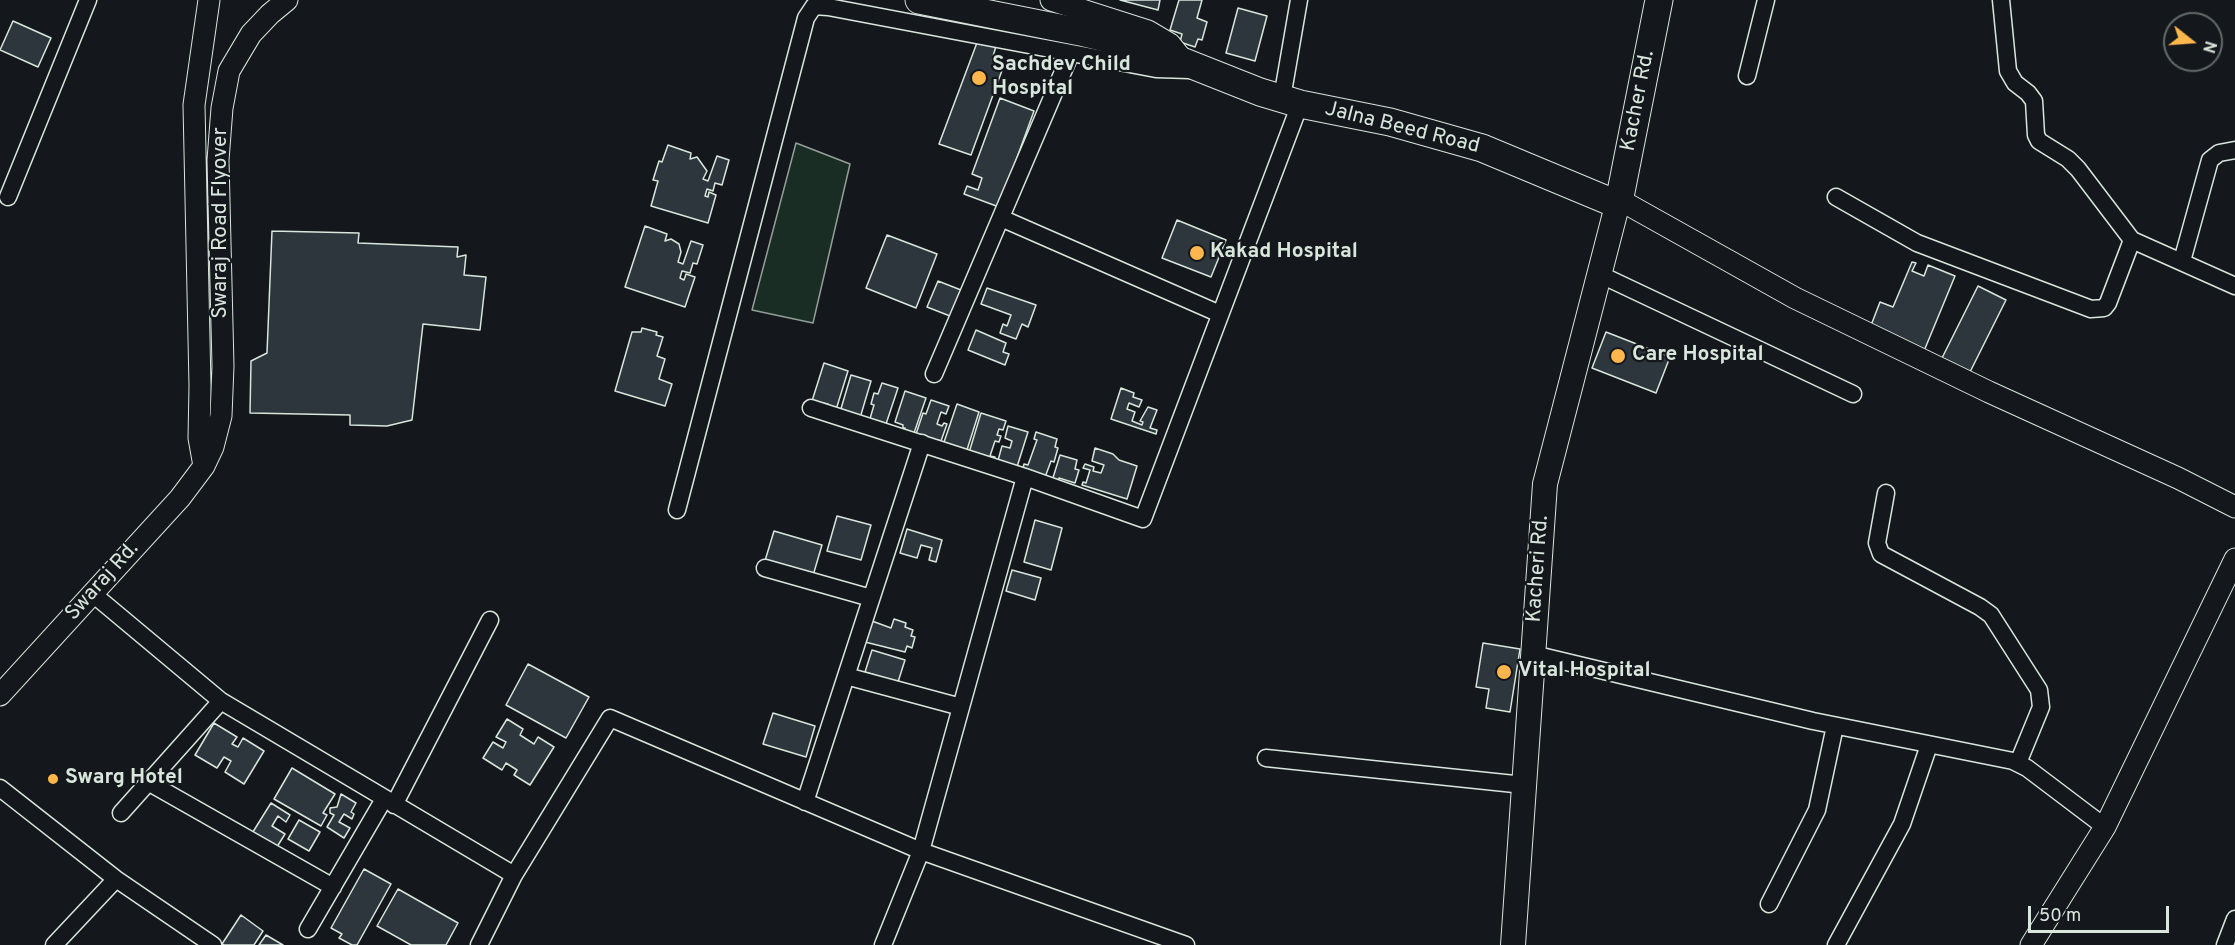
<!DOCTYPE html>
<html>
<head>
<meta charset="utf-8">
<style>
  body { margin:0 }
  #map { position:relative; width:2235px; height:945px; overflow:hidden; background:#14181c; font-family:Overpass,sans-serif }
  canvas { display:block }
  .north { position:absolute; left:2163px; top:12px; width:60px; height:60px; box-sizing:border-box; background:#14181c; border:2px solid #626a69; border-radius:50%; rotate:107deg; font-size:16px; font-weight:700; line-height:24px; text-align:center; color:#d8e6dc }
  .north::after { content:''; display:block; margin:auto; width:21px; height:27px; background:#ffb74d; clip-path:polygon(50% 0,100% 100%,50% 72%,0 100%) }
  .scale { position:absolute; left:2028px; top:906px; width:141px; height:27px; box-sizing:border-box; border:3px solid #d8e6dc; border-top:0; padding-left:8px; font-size:18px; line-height:21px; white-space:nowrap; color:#d8e6dc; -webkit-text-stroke:4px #14181c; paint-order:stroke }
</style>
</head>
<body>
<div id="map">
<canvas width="2235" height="945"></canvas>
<div class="north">N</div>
<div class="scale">50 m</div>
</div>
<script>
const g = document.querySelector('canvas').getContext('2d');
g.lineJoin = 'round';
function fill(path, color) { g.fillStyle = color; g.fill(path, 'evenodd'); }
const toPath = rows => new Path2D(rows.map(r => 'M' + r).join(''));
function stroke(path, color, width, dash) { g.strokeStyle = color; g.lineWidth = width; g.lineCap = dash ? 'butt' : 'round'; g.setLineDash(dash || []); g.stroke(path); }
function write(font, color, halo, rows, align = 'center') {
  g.font = font + ' Overpass,sans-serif'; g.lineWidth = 4.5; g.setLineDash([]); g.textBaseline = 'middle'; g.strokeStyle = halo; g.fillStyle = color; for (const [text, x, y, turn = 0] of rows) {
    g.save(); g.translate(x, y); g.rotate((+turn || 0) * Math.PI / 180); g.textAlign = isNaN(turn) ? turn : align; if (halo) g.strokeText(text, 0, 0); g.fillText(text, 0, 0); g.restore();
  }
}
const green = toPath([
  [796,143,850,164,813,323,752,310,796,143]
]);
fill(green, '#1a2d24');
stroke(green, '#939e99', 1.5);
const building = toPath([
  [1120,0,1160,0,1158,10,1120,0],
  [1179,0,1202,0,1197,18,1207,22,1202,40,1198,39,1195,47,1180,42,1182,34,1170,30,1179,0],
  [1238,8,1267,16,1255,61,1226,53,1238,8],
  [13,21,51,38,38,67,0,50,13,21],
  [978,40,996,46,992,60,1004,65,971,155,939,144,978,40],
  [1000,98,1034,111,999,207,964,194,967,186,978,190,982,178,972,174,1000,98],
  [668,145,691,153,690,159,697,157,707,171,703,179,708,181,717,156,729,160,722,185,715,183,713,191,707,189,705,196,708,197,709,192,716,195,708,223,651,206,658,181,653,180,659,161,662,162,668,145],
  [1177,220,1226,240,1211,277,1162,258,1177,220],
  [645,226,667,234,665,241,671,239,679,244,681,252,678,262,683,264,691,241,703,245,697,264,693,263,690,273,682,271,680,278,684,280,686,274,695,277,685,307,625,287,645,226],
  [272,231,359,233,358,243,458,247,457,257,466,255,464,275,486,277,480,330,423,324,412,420,387,426,350,425,350,415,250,413,251,361,267,353,272,231],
  [887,235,937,254,916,308,866,288,887,235],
  [1912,262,1916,263,1912,271,1924,276,1928,265,1955,276,1924,351,1870,328,1880,302,1893,307,1912,262],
  [938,281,961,290,950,316,927,307,938,281],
  [1978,286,2006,300,1970,372,1942,358,1978,286],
  [987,288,1036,305,1028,327,1022,324,1016,339,1000,333,1003,324,1007,326,1011,315,981,304,987,288],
  [642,328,657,332,656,335,663,337,657,356,665,359,659,379,672,384,665,406,615,391,632,332,641,332,642,328],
  [976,330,1006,343,1003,352,1009,354,1005,365,968,350,976,330],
  [1606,332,1670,357,1656,393,1592,368,1606,332],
  [824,363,848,371,835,413,826,410,828,404,812,401,824,363],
  [851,375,871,381,860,418,840,412,851,375],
  [882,383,898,388,885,427,869,422,874,405,871,404,874,393,878,394,882,383],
  [1121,388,1134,393,1133,397,1142,400,1139,407,1129,403,1127,409,1135,412,1132,421,1142,425,1143,422,1140,421,1148,407,1157,410,1150,428,1157,430,1156,434,1111,419,1121,388],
  [905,391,926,398,913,436,904,432,905,428,903,428,903,425,895,422,905,391],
  [931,400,949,406,946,414,941,412,937,424,942,426,944,423,947,424,941,441,937,440,935,445,916,434,923,413,926,414,931,400],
  [957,404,979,412,966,453,943,445,957,404],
  [981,413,1006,421,1003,430,999,429,997,435,1001,436,999,442,995,441,990,456,995,457,993,464,968,456,981,413],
  [1008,426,1028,432,1016,470,997,464,1002,446,1010,448,1012,441,1005,438,1008,426],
  [1036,432,1057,439,1055,447,1058,448,1054,462,1051,461,1044,480,1022,473,1024,464,1028,465,1037,440,1034,439,1036,432],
  [1095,448,1113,454,1119,460,1137,466,1127,499,1082,485,1083,482,1086,483,1090,470,1083,468,1085,464,1094,467,1093,471,1101,473,1104,465,1092,461,1095,448],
  [1060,455,1077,460,1075,469,1079,470,1075,483,1059,478,1057,483,1052,481,1060,455],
  [837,516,871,525,861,560,827,551,837,516],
  [1035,520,1062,528,1051,570,1024,562,1035,520],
  [907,529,942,540,936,562,929,560,932,548,921,545,917,558,900,553,907,529],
  [774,531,822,545,812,579,764,564,774,531],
  [1012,570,1041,578,1035,600,1006,591,1012,570],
  [894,619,906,623,905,627,913,630,911,636,915,637,912,648,907,646,905,652,865,642,872,621,891,628,894,619],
  [1483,643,1520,649,1510,712,1486,708,1489,689,1476,687,1483,643],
  [872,650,905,660,898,682,865,672,872,650],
  [528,664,589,697,566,738,506,705,528,664],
  [773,713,815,726,806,757,763,744,773,713],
  [507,719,523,729,520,735,534,744,538,737,554,747,530,785,514,775,517,770,506,763,502,770,483,758,493,742,503,748,506,742,496,737,507,719],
  [214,723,237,737,232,744,238,747,243,738,264,751,244,784,225,772,231,761,224,757,217,768,195,755,214,723],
  [292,768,335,794,323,813,327,815,321,826,274,799,292,768],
  [341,794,356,803,351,812,354,814,352,819,344,814,339,822,350,828,344,838,327,827,334,815,330,813,330,808,337,807,341,794],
  [271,803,290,815,286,822,278,816,272,826,285,834,275,850,251,835,271,803],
  [299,820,320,832,309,851,288,839,299,820],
  [364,869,391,884,357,945,352,945,339,938,342,934,331,928,364,869],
  [398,889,458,923,446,945,411,945,377,926,398,889],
  [241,915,263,931,254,945,224,945,222,944,241,915],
  [266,935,283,945,259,945,266,935]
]);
fill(building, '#2c363c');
stroke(building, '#d8e6dc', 1.5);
const minor = toPath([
  [2001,0,2008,71,2015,83,2028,93,2034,101,2036,135,2039,141,2068,159,2078,169,2132,240],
  [1747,76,1766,0],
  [1282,98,1299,0],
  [8,197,88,0],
  [1836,197,1917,243,2091,309,2104,308,2108,303,2132,240,2235,286],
  [1001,218,1220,314],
  [2182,261,2210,160,2219,153,2235,150],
  [1599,274,1853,394],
  [934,374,1071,53],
  [811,408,1025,477],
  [1886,493,1877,543,1881,554,1980,607,1991,615,2039,690,2041,707,2018,763],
  [677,510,806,18,814,6,828,7,1156,69,1190,70],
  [765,568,871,598],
  [93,594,221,701,514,875,479,945],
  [1533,654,1813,721,2013,761,2027,768,2105,827],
  [846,676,961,707],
  [1266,758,1524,785],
  [148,782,333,887],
  [0,788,116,879,213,945],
  [805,802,922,443],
  [394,805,490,620],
  [121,813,221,701],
  [514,875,610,718,921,851,1186,945],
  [1769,904,1817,810,1835,726],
  [308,929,384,799],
  [54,945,116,879],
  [883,945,921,851,1025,477,1143,519,1300,104],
  [1836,945,1902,824,1929,745],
  [2225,945,2235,919]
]);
const tertiary = toPath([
  [1051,0,1148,31,1170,44,1182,59],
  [1620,200,1795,298,1989,392,2178,478,2235,507],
  [204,466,199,438,200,386,194,105,209,0],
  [0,695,180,498,204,466,213,447,221,416,223,366,218,160,222,108,229,71,251,34,270,14,287,0],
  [2031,945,2105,827,2235,559]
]);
const secondary = toPath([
  [1513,945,1545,484,1618,202]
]);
const primary = toPath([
  [919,0,1080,32,1154,50,1260,92,1300,104,1390,122,1482,148,1614,203,1618,202,1620,197,1659,0]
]);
stroke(minor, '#d8e6dc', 19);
stroke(tertiary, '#d8e6dc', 23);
stroke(secondary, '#d8e6dc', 26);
stroke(primary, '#d8e6dc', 29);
stroke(minor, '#14181c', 16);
stroke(tertiary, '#14181c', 21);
stroke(secondary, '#14181c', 24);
stroke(primary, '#14181c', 27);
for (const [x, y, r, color] of [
  [979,78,8,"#ffb74d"],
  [1197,253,8,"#ffb74d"],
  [1618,356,8,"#ffb74d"],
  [1504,672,8,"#ffb74d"],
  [53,779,6,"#ffb74d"]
]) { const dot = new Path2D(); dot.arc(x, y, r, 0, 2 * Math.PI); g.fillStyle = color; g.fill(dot); stroke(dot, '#14181c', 2); }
write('bold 21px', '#d8e6dc', '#14181c', [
  ["Sachdev Child",992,66],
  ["Hospital",992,90],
  ["Kakad Hospital",1210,253],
  ["Care Hospital",1632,356],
  ["Vital Hospital",1518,672],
  ["Swarg Hotel",65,779]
], 'left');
write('21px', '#d8e6dc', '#14181c', [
  ["Kacher Rd.",1639,101,-79],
  ["Jalna Beed Road",1402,129,14],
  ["Swaraj Road Flyover",222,223,-90],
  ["Kacheri Rd.",1539,569,-86],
  ["Swaraj Rd.",103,582,-48]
]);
</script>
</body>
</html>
